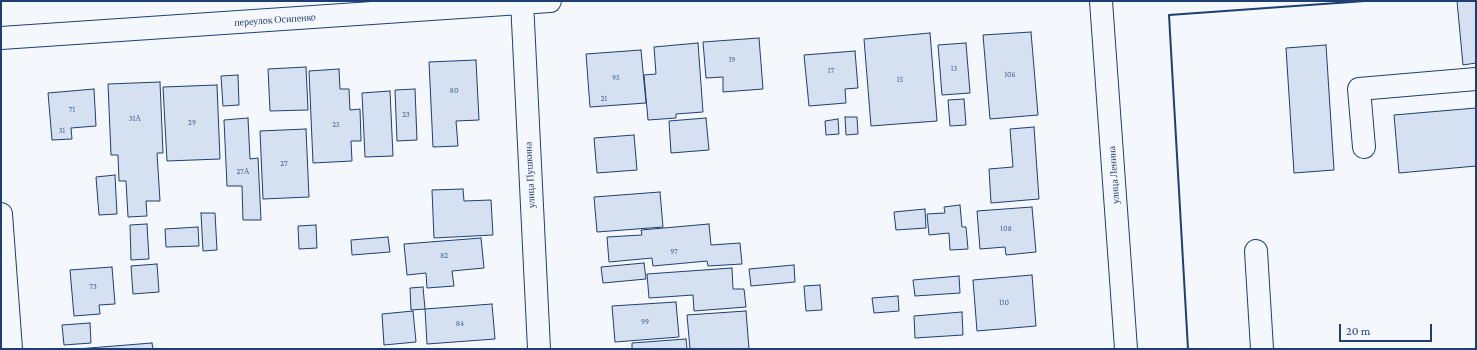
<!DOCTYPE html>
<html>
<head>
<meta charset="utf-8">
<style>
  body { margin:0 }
  #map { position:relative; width:1477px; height:350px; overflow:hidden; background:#f4f7fb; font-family:"Crimson Pro",serif }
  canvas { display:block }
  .frame { position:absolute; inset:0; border:2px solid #1d3f73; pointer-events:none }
  .scale { position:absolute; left:1339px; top:324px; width:93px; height:18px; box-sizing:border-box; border:2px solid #1d3f73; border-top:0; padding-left:5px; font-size:12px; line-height:14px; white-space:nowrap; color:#1d3f73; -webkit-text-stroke:3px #f4f7fb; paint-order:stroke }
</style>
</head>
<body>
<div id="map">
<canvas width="1477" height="350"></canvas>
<div class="frame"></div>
<div class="scale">20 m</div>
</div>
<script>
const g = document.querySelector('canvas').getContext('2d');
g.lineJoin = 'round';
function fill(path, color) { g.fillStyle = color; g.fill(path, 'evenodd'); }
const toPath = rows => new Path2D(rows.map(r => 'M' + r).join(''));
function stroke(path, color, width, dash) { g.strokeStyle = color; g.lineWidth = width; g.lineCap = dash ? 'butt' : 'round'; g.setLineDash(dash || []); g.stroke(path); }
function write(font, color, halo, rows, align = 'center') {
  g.font = font + ' "Crimson Pro",serif'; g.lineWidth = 3; g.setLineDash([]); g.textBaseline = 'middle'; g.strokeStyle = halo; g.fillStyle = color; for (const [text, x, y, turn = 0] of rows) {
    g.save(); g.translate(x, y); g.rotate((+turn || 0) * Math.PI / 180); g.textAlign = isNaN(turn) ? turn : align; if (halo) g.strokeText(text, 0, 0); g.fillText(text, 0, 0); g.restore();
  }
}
const building = toPath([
  [1457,1,1476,1,1476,63,1463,65,1457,1],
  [1031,32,1038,115,990,119,983,35,1031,32],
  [930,33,937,121,871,126,864,39,930,33],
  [759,38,763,89,723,92,723,77,706,78,703,42,759,38],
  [698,43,703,112,676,114,676,118,648,120,644,75,656,74,654,47,698,43],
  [966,43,970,93,942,95,938,45,966,43],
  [1326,45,1334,170,1294,173,1286,48,1326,45],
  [641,50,646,103,590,107,586,54,641,50],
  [855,51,858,88,845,89,846,103,809,106,804,55,855,51],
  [476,60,479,120,456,121,458,146,433,147,429,62,476,60],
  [306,67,308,110,270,111,268,69,306,67],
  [339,69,340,89,349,89,350,110,360,109,361,141,351,141,352,161,313,163,309,71,339,69],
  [238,75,239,105,223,106,221,76,238,75],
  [160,82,163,153,157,153,160,201,146,201,147,216,128,217,126,181,119,181,118,155,111,155,108,84,160,82],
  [217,85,220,159,167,161,163,87,217,85],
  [94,89,96,126,71,128,72,139,52,140,48,93,94,89],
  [415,89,417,140,397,141,395,90,415,89],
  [390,91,393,156,365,157,362,93,390,91],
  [964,99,966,125,950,126,948,100,964,99],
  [1476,108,1476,166,1399,173,1394,115,1476,108],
  [845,117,857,117,858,134,846,135,845,117],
  [248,118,250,159,258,158,261,220,243,220,242,186,227,186,224,120,248,118],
  [706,118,709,150,671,153,669,121,706,118],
  [838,119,839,134,826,135,825,121,838,119],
  [1034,127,1039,199,991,203,989,169,1013,167,1010,129,1034,127],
  [306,129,309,197,263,199,260,131,306,129],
  [634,135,637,170,597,173,594,138,634,135],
  [115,175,117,214,99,215,96,177,115,175],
  [463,189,464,201,491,200,493,235,434,238,432,190,463,189],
  [660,192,663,227,597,232,594,197,660,192],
  [960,205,962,227,966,227,968,249,950,250,949,233,929,235,927,214,945,213,944,207,960,205],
  [1032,207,1036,252,1006,255,1005,247,980,249,977,211,1032,207],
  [925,209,926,228,896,230,894,212,925,209],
  [201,213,215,213,217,250,203,251,201,213],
  [147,224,149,259,131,260,130,225,147,224],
  [709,224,711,245,740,243,742,264,708,266,707,261,653,266,652,258,609,262,607,237,642,235,641,230,709,224],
  [316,225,317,248,299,249,298,226,316,225],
  [198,227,199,246,166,247,165,229,198,227],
  [388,237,390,252,352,255,351,240,388,237],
  [481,238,484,268,452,271,454,286,427,288,426,273,407,275,404,244,481,238],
  [644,263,646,279,603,283,601,267,644,263],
  [157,264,159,292,133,294,131,266,157,264],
  [794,265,795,282,751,286,749,269,794,265],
  [112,267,115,304,99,305,100,314,74,316,70,270,112,267],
  [732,268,733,289,744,289,746,307,694,311,693,295,649,298,647,274,732,268],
  [1032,275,1036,326,977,331,973,280,1032,275],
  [959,276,960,293,915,296,913,280,959,276],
  [820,285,822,310,806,311,804,286,820,285],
  [423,287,425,309,411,310,410,288,423,287],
  [898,296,899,311,874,313,872,298,898,296],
  [676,302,679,337,615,342,612,306,676,302],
  [492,304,495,339,427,344,425,309,492,304],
  [413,311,416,342,384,345,382,314,413,311],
  [746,311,749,349,690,349,687,315,746,311],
  [962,312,963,335,915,338,914,316,962,312],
  [90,323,91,343,64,345,62,325,90,323],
  [686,339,687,349,632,349,632,343,686,339],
  [152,343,153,349,77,349,152,343]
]);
fill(building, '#d5e0f0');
stroke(building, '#1d3f73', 1);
const minor = toPath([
  [522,1,539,349],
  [1101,1,1126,349],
  [1,38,550,1],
  [1364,147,1359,89,1476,79],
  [1,214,11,349],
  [1256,251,1262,349]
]);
stroke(minor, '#1d3f73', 24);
stroke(minor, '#f4f7fb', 22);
stroke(toPath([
  [1188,349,1169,15,1365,1]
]), '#1d3f73', 2);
write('8px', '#4b6792', null, [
  ["19",732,60],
  ["13",954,69],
  ["17",831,71],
  ["106",1010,75],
  ["95",616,78],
  ["15",900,80],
  ["80",454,91],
  ["21",604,99],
  ["71",72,110],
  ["23",406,115],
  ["31А",135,119],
  ["29",192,123],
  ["25",336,125],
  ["31",62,131],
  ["27",284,164],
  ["27А",243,172],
  ["108",1006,229],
  ["97",674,252],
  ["82",444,256],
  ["73",93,287],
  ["110",1004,303],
  ["99",645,322],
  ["84",460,324]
]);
write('10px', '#1d3f73', '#f4f7fb', [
  ["переулок Осипенко",275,20,-4],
  ["улица Пушкина",530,175,-93],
  ["улица Ленина",1114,175,-94]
]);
</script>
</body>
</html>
